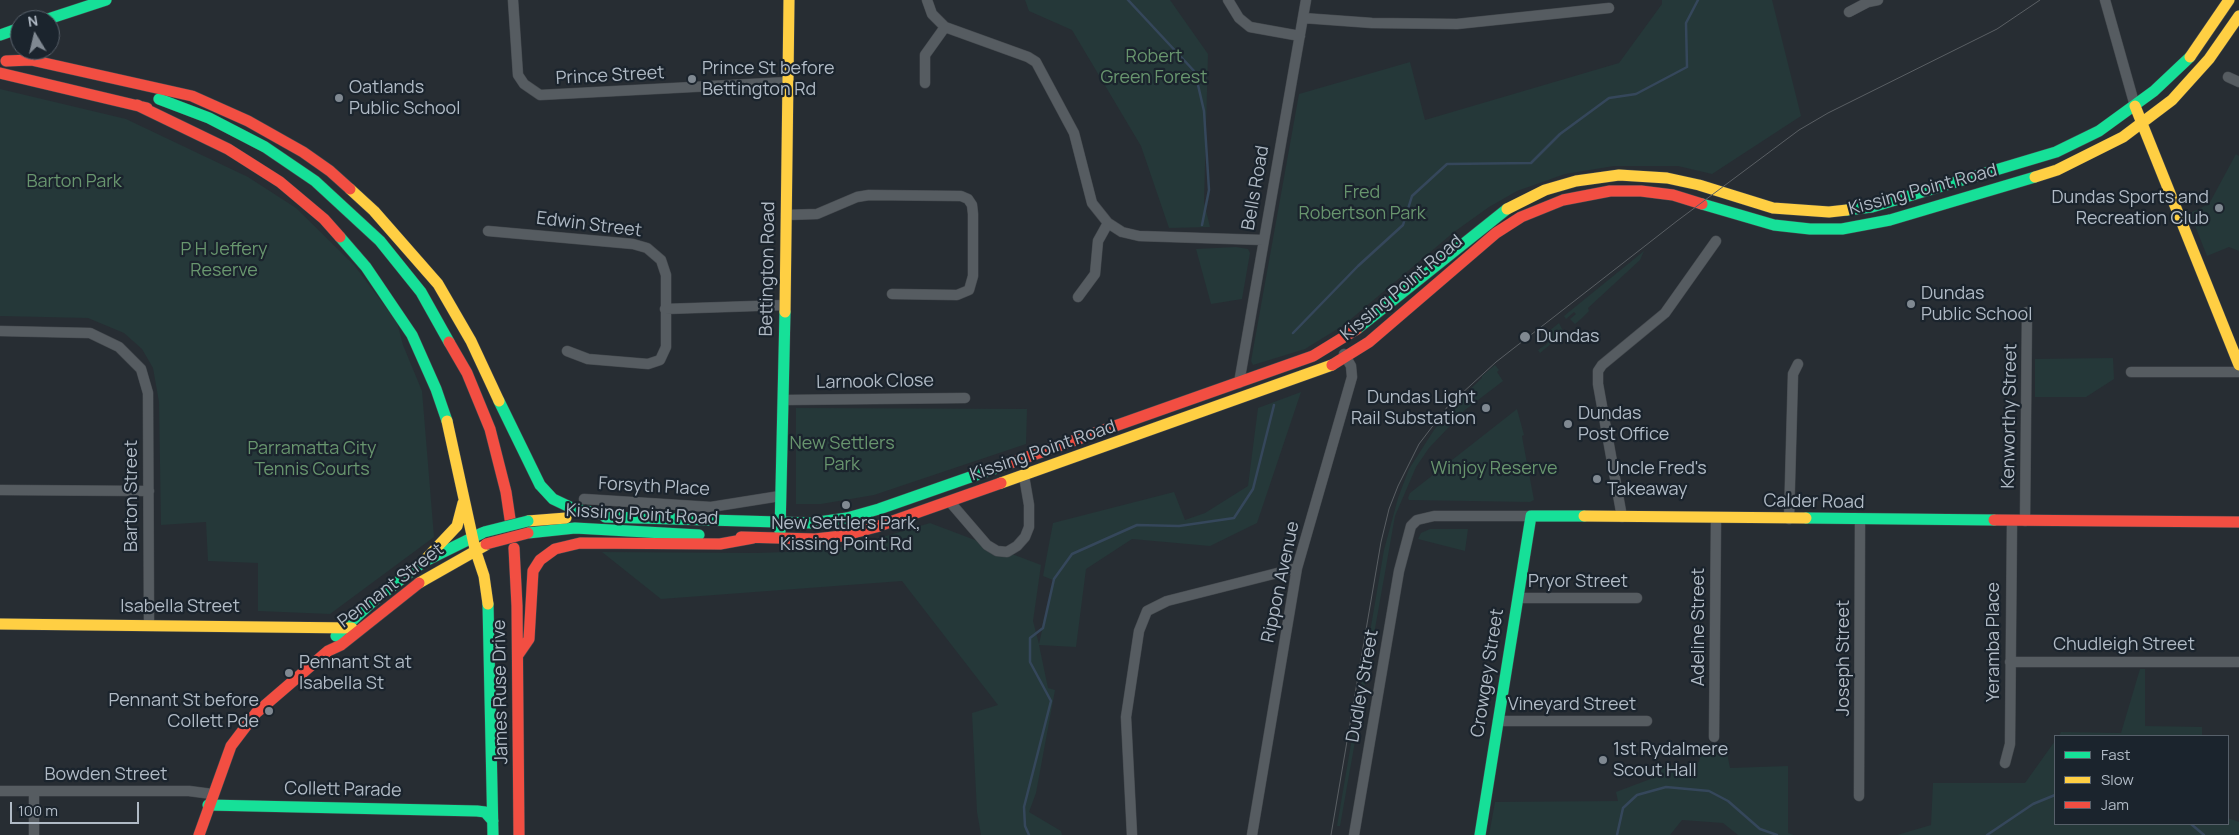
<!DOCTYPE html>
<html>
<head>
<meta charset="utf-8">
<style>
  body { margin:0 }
  #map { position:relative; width:2239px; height:835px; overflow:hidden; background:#272d33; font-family:Manrope,sans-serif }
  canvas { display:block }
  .legend { position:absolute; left:2054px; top:735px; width:175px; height:90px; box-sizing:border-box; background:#1b242d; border:1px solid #57606a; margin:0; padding:6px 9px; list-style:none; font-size:15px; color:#b0bac5 }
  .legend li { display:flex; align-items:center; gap:10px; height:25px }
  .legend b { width:25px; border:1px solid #57606a }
  .north { position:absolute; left:10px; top:10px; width:50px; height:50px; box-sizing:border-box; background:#1b242d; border:1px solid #57606a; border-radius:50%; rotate:351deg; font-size:14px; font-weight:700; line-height:20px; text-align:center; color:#b0bac5 }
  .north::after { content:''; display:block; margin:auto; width:18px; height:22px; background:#808992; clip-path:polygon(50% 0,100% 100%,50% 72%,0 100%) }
  .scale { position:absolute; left:10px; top:802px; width:129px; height:22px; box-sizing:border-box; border:2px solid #b0bac5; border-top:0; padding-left:6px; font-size:15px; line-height:18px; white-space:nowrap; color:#b0bac5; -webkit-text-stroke:4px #1b242d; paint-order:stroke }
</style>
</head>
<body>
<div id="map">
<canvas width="2239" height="835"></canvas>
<ul class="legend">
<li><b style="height:6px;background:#16e098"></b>Fast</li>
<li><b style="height:6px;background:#ffcf43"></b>Slow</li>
<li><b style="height:6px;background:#f24e42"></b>Jam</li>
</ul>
<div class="north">N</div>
<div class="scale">100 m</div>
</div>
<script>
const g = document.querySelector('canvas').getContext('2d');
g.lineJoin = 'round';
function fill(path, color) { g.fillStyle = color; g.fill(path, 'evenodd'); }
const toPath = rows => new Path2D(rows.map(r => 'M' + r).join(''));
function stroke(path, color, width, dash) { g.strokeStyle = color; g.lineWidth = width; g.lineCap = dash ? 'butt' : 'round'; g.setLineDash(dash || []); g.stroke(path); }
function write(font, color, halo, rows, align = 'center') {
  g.font = font + ' Manrope,sans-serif'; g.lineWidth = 4.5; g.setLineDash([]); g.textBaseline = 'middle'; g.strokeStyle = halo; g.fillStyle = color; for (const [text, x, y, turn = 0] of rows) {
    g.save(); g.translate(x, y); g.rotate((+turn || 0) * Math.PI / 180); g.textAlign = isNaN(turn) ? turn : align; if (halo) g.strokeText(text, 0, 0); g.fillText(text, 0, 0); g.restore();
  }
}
fill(toPath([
  [1025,0,1170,0,1208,54,1204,202,1210,227,1169,228,1141,146,1072,30,1029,11],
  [1662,0,1772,0,1801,116,1712,174,1678,166,1614,166,1565,174,1517,191,1489,207,1454,232,1344,325,1305,349,1253,365,1251,361,1299,94,1410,62,1425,120,1619,63,1662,4],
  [0,89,126,119,248,177,296,208,354,265,397,322,403,345,422,391,434,537,330,614,258,611,258,563,208,561,206,522,161,525,159,402,153,368,142,349,124,333,88,318,0,316],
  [2236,154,2239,156,2239,251,2229,247,2207,256,2190,213,2209,204],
  [1236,247,1248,249,1250,253,1242,299,1211,304,1196,249],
  [1644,251,1640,260,1588,308,1589,311,1581,319,1575,324,1570,319,1576,314,1574,312,1566,319,1564,316],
  [1559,323,1564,333,1540,353,1538,350,1548,343,1543,336],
  [2113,358,2114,379,2086,397,2035,397,2035,359],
  [1495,365,1499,370,1497,372,1503,381,1465,410,1429,448,1416,467,1395,516,1340,826,1337,826,1384,550,1398,498,1409,469,1434,430,1461,398,1482,378,1482,376],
  [1301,392,1257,523,1210,546,1132,539,1086,569,1076,647,1039,645,1048,688,1055,690,1036,793,1029,812,1061,831,1062,835,981,835,977,812,972,713,998,705,902,581,661,599,602,552,756,553,817,551,859,544,930,523,1041,565,1033,621,1039,644,1053,580,1043,576,1053,523,1174,492,1185,520,1205,513,1248,486,1258,408],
  [796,408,1027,409,1026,444,874,495,821,504,796,504],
  [1517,409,1524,435,1522,436,1523,442,1534,500,1530,502,1409,500,1408,498,1410,493],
  [1430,529,1468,529,1465,551,1418,539,1421,533],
  [2140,669,2145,669,2145,726,2202,727,2202,736,2059,736,2061,732,2121,733],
  [2055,741,2055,824,2228,824,2228,818,2239,822,2239,835,1897,835,1931,825,1933,783,2025,783],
  [1728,743,1727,753,1730,768,1788,766,1788,833,1794,835,1738,835,1723,823,1682,820,1670,835,1489,835,1495,802,1618,801,1616,792,1653,778,1656,768,1699,762,1702,746,1714,748]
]), '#253839');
stroke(toPath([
  [1128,0,1195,72,1204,111,1209,190,1202,225],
  [1293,333,1358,266,1403,225,1412,196,1447,164,1531,163,1560,134,1609,98,1636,94,1687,67,1686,23,1698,0],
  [2191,824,2204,835],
  [1029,835,1025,826,1024,807,1051,701,1030,662,1030,638,1043,628,1054,579,1072,554,1137,525,1179,526,1234,518,1253,489,1274,405],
  [1617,835,1623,808,1637,795,1666,787,1709,791,1728,801,1760,829,1777,835],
  [1987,835,2033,804,2055,795]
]), '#35475b', 2.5);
const street = toPath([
  [513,0,518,75,524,84,540,95,788,82],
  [927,0,932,14,945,27,1028,57,1036,62,1074,133,1092,203,1108,223,1122,232,1139,236,1263,240],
  [1228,0,1239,18,1250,27,1300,36],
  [2105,0,2135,106],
  [1849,12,1868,2,1878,0],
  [1303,18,1372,23,1457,24,1609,8],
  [2228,77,2239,82],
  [925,83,925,55,945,27],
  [786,215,817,214,857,197,869,195,961,196,968,199,972,205,973,214,973,276,969,290,957,295,892,294],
  [488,231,633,244,647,248,661,260,666,275,666,347,660,360,648,364,588,359,567,351],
  [1078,297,1095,274,1098,241,1108,223],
  [665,309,785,305],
  [0,331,90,333,119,347,141,369,148,393,149,624],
  [2131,372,2239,372],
  [1239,383,1306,0],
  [784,400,965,398],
  [0,490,149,491],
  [584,499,711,507,780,496],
  [950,502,987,545,997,551,1007,552,1017,546,1025,537,1029,527,1029,505,1024,476],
  [1622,517,1598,384,1598,371,1602,365,1665,313,1716,241],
  [1789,519,1793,374,1798,364],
  [2025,521,2027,312],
  [1518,598,1637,598],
  [2010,662,2239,662],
  [1498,721,1647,721],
  [1714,737,1716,518],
  [2005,763,2010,744,2012,521],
  [0,791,189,791,212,794],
  [1859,796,1860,520],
  [34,835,34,791],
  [1132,835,1126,717,1139,631,1147,611,1167,601,1297,568],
  [1252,835,1297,568,1352,377,1351,366,1344,354],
  [1354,835,1399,571,1411,526,1417,520,1434,516,1531,516]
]);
const fast = toPath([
  [45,20,106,0],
  [0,35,20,28],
  [159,99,209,118,265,147,315,181,380,241,421,292,449,342],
  [1702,204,1774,225,1810,229,1842,229,1890,220,2035,177],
  [1847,210,1872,207,2056,152,2099,131,2154,91,2190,57],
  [340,237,366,267,412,335,436,389,447,421],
  [1357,329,1507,209],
  [499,401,540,485,553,499,574,509,619,517],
  [605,517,812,523,847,518,879,509,999,467],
  [1806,518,1994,520],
  [780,532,785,312],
  [528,533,575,528,699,535],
  [488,604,493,835],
  [336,636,371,603,423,562,482,533],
  [208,805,477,811,485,812,493,821],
  [1480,835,1531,516,1584,516]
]);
const slow = toPath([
  [2190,57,2229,0],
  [2135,106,2239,365],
  [2035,177,2057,170,2123,137,2172,100,2209,59,2239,16],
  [350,189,374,211,438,284,471,341,499,401],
  [1507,209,1545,190,1576,181,1619,175,1667,178,1699,185,1773,208,1829,212,1847,210],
  [785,312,789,0],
  [447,421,475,549,484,576,488,604],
  [1001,483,1332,365],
  [1584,516,1806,518],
  [528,521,566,518],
  [423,562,457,526,463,503],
  [419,583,486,545],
  [0,624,352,628]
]);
const jam = toPath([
  [6,61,31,60,192,96,248,121,303,152,330,171,350,189],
  [0,73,147,108],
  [137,105,228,149,280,182,324,219,340,237],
  [449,342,467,373,490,429,506,492,510,519],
  [1332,365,1369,342,1496,233,1521,217,1563,200,1610,191,1641,191,1673,195,1702,204],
  [999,467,1313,356,1357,329],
  [1994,520,2239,522],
  [741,537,815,539,842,536,876,527,1001,483],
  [514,548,517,606,519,835],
  [518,655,529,639,533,571,540,560,555,549,580,543,720,544,753,538],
  [199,835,231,746,256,713,328,651,341,645,419,583]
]);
stroke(street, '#44494e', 11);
stroke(fast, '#44494e', 12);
stroke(slow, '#44494e', 12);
stroke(jam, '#44494e', 12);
stroke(street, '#565c61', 10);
stroke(fast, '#16e098', 11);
stroke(slow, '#ffcf43', 11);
stroke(jam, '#f24e42', 11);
stroke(toPath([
  [1331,835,1381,542,1389,509,1398,486,1419,444,1448,406,1496,362,1677,221,1799,130,1828,113,1997,29,2040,0]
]), '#5a5f64', 1);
const fastBridge = toPath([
  [484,532,528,521]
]);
const jamBridge = toPath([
  [486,544,528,533]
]);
stroke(fastBridge, '#444a50', 12, []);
stroke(jamBridge, '#444a50', 12, []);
stroke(fastBridge, '#16e098', 11);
stroke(jamBridge, '#f24e42', 11);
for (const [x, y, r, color] of [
  [692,79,5,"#808992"],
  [339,98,5,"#808992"],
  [2219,208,5,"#808992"],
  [1911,304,5,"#808992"],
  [1525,337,6,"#808992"],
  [1486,408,5,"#808992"],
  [1568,424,5,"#808992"],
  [1597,479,5,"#808992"],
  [846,505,5,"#808992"],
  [289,673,5,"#808992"],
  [269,711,5,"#808992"],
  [1603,760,5,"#808992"]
]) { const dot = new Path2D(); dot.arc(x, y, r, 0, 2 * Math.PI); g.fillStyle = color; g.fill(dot); stroke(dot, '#1b242d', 2); }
write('18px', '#68956e', '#1b242d', [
  ["Robert",1154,57],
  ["Green Forest",1154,78],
  ["Barton Park",74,182],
  ["Fred",1362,193],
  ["Robertson Park",1362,214],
  ["P H Jeffery",224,250],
  ["Reserve",224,271],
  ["New Settlers",842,444],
  ["Park",842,465],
  ["Parramatta City",312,449],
  ["Tennis Courts",312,470],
  ["Winjoy Reserve",1494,469]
]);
write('18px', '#b0bac5', '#1b242d', [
  ["Prince St before",702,69],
  ["Bettington Rd",702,90],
  ["Oatlands",349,88],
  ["Public School",349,109],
  ["Dundas Sports and",2209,198,"right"],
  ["Recreation Club",2209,219,"right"],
  ["Dundas",1921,294],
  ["Public School",1921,315],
  ["Dundas",1536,337],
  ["Dundas Light",1476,398,"right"],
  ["Rail Substation",1476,419,"right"],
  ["Dundas",1578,414],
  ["Post Office",1578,435],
  ["Uncle Fred's",1607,469],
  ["Takeaway",1607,490],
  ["New Settlers Park,",846,524,"center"],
  ["Kissing Point Rd",846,545,"center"],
  ["Pennant St at",299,663],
  ["Isabella St",299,684],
  ["Pennant St before",259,701,"right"],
  ["Collett Pde",259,722,"right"],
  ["1st Rydalmere",1613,750],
  ["Scout Hall",1613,771]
], 'left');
write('18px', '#b0bac5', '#1b242d', [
  ["Prince Street",610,76,-3],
  ["Bells Road",1256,188,-80],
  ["Kissing Point Road",1923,190,-15],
  ["Edwin Street",589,225,7],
  ["Bettington Road",768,269,-89],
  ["Kissing Point Road",1402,288,-40],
  ["Larnook Close",875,382,-1],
  ["Kenworthy Street",2010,416,-89],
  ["Kissing Point Road",1043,451,-19],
  ["Forsyth Place",654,487,3],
  ["Barton Street",132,496,-90],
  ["Calder Road",1814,502,1],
  ["Kissing Point Road",642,515,3],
  ["Rippon Avenue",1281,582,-78],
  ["Pryor Street",1578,582],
  ["Pennant Street",391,586,-37],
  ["Isabella Street",180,607],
  ["Adeline Street",1699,627,-90],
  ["Yeramba Place",1994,642,-90],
  ["Chudleigh Street",2124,645],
  ["Joseph Street",1844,658,-90],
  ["Crowgey Street",1488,673,-81],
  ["Dudley Street",1363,686,-80],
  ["James Ruse Drive",501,692,-91],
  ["Vineyard Street",1572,705],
  ["Bowden Street",106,775],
  ["Collett Parade",343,790,1]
]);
</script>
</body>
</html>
